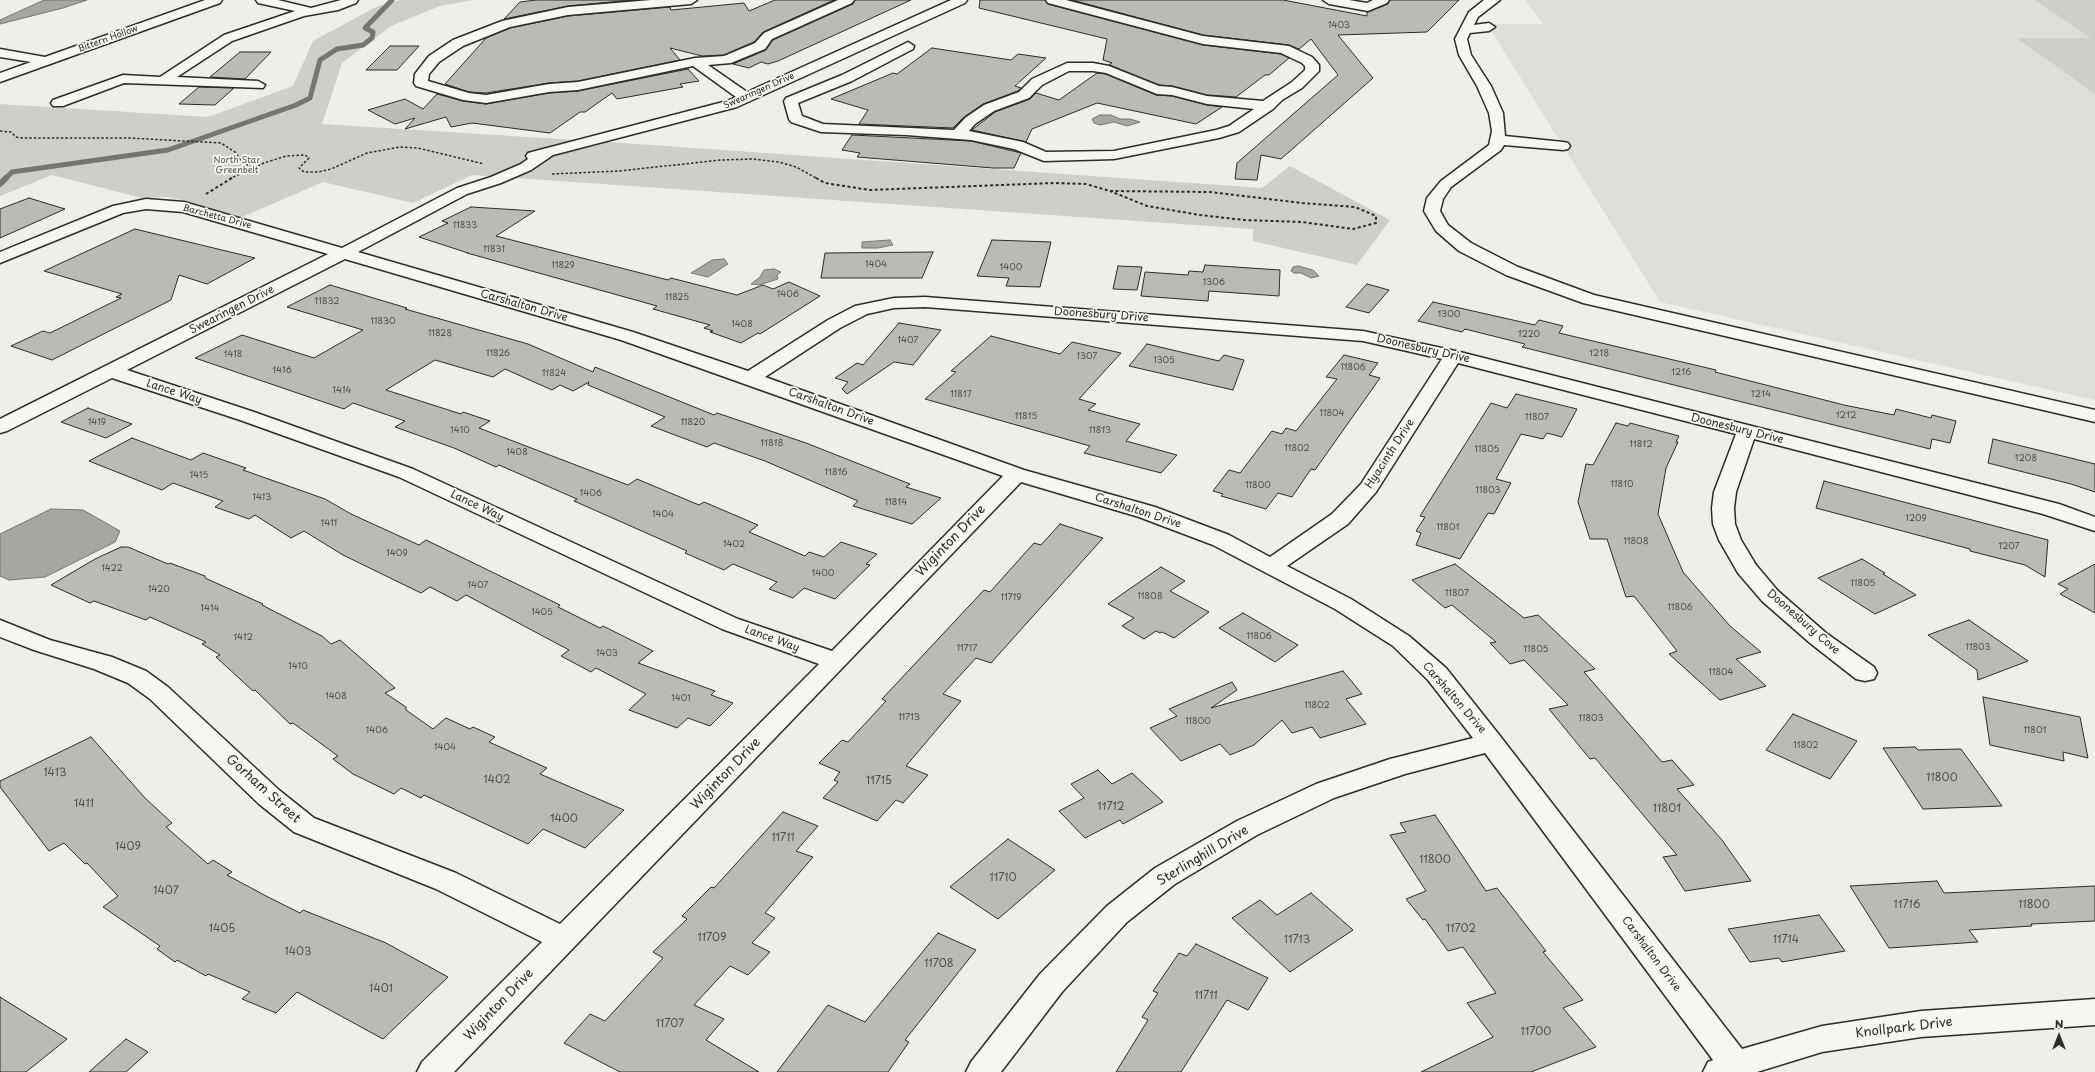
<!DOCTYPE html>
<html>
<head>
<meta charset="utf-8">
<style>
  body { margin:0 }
  #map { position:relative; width:2095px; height:1072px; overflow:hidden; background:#eeeeea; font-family:"Playpen Sans",sans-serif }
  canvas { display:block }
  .north { position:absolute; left:2039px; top:1016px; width:40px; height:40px; -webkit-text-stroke:3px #f6f6f2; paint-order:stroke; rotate:0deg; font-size:11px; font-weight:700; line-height:16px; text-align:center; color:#2b2b2b }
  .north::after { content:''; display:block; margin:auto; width:14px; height:18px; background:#2b2b2b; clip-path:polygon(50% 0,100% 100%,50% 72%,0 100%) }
</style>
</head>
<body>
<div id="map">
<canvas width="2095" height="1072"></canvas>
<div class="north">N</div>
</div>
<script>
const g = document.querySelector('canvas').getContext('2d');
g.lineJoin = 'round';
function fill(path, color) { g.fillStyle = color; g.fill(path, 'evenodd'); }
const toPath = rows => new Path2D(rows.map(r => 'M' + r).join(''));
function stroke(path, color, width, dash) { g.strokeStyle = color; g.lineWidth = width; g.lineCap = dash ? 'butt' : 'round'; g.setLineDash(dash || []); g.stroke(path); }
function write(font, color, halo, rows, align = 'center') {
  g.font = font + ' "Playpen Sans",sans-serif'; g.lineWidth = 3.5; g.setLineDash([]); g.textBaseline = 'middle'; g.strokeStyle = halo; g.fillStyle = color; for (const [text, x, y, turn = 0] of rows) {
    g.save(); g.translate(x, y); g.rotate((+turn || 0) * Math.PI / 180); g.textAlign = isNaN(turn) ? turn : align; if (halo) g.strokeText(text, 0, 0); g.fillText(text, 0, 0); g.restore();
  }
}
fill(toPath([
  [1525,0,2035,0,2091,39,2017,39,2095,94,2095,400,1660,302,1487,24,1543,24]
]), '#dededb');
fill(toPath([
  [401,0,473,0,440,6,391,26,342,63,322,124,623,143,1262,188,1290,166,1390,220,1357,265,1253,241,1253,229,472,175,413,203,323,182,242,217,182,200,167,197,141,198,52,175,0,196,0,104,208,117,293,86,313,41,378,6],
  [2035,0,2095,0,2095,94,2016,38,2090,38]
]), '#cececa');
const water = toPath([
  [44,0,87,0,63,8,0,24,0,20,44,0],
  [1100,115,1111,115,1120,119,1130,119,1140,122,1127,126,1114,122,1100,125,1094,123,1092,119,1100,115],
  [890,240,893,245,878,248,862,248,862,242,890,240],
  [724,259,728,264,708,277,691,273,712,260,724,259],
  [1298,266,1313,270,1319,276,1311,278,1301,273,1294,273,1291,271,1293,267,1298,266],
  [774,269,781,272,777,275,778,279,759,285,751,284,760,277,764,270,774,269],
  [51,509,83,510,120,531,115,542,45,577,9,580,0,576,0,534,51,509]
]);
fill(water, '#a6a6a3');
stroke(water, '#757573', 1);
stroke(toPath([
  [5,179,12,172,168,150,296,105,310,98,320,60,337,49,363,45,372,38,373,32,365,28,392,0]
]), '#757573', 5);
stroke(toPath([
  [0,184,6,178]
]), '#757573', 6);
const building = toPath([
  [536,0,633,0,568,6,504,19,520,2,536,0],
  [775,0,834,0,763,32,754,42,724,55,702,56,670,48,680,60,578,81,549,83,486,93,469,92,445,84,486,38,510,28,568,16,670,7,671,10,744,3,749,11,775,0],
  [855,0,911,0,778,61,768,64,761,62,749,68,733,64,766,50,773,40,853,4,855,0],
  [980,0,1045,0,1048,4,1203,45,1281,54,1289,58,1269,75,1265,75,1236,97,1207,95,1172,86,1159,85,1109,65,1112,63,1103,60,1107,39,979,8,980,0],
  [1072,0,1283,0,1367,16,1367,12,1388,4,1390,0,1459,0,1427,32,1338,35,1373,78,1281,159,1261,155,1257,180,1235,179,1237,163,1338,75,1311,39,1299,49,1289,45,1203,35,1072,0],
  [390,46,419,46,397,70,366,70,390,46],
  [932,48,1011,60,1018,54,1046,58,1015,86,1021,88,1018,91,983,104,964,117,953,128,859,124,868,110,831,99,893,73,897,74,932,48],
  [240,52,271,52,245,79,210,77,240,52],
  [688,69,699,81,680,84,683,87,617,99,612,93,585,112,580,112,550,133,472,123,451,127,446,117,405,129,415,118,395,124,368,110,405,99,423,109,437,94,463,101,486,104,549,93,578,91,688,69],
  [1097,73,1106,74,1156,95,1172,96,1207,105,1222,107,1196,124,1097,103,1032,129,1026,142,972,130,995,112,1030,99,1036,93,1059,100,1097,73],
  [199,87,234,88,215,105,179,104,199,87],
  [852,135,971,141,1021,153,1014,168,993,168,857,157,860,153,842,150,852,135],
  [29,198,65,209,0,238,0,209,29,198],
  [471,207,535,211,496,236,668,280,671,278,737,295,763,285,773,289,789,282,820,296,760,334,758,333,741,343,710,332,713,331,704,328,710,325,653,309,657,306,467,253,468,253,419,237,448,223,442,221,471,207],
  [135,229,255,258,207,284,179,275,171,300,52,360,11,346,43,331,50,333,121,298,116,297,122,294,44,271,135,229],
  [992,240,1051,242,1040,287,1006,286,1009,278,977,276,992,240],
  [933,252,922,278,821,278,825,253,933,252],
  [1205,265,1280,270,1279,296,1209,291,1208,301,1141,296,1145,272,1188,275,1189,271,1203,272,1205,265],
  [1118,266,1142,267,1137,290,1113,289,1118,266],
  [1367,284,1389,290,1369,313,1346,307,1367,284],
  [330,285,407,308,405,309,528,344,593,372,595,367,714,415,717,413,806,443,910,484,906,487,941,498,912,524,853,506,858,501,765,461,714,443,707,447,651,426,665,417,588,385,589,382,573,391,560,385,552,390,505,369,493,377,435,360,386,390,461,414,463,412,490,421,479,428,628,485,637,479,699,505,704,502,758,525,749,532,805,556,809,552,824,557,841,542,877,554,866,564,870,565,835,599,804,588,793,598,769,589,777,582,733,564,724,570,685,553,687,551,574,501,577,499,499,465,496,467,454,448,395,427,405,421,353,403,344,409,195,358,242,335,314,358,363,330,287,307,330,285],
  [1433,302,1535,325,1539,320,1563,326,1559,333,1716,370,1715,372,1844,405,1894,415,1896,409,1931,418,1932,415,1956,421,1950,443,1932,439,1930,449,1522,347,1525,344,1465,329,1462,332,1418,321,1433,302],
  [899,323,941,330,913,365,894,362,847,394,842,389,848,382,835,378,857,363,863,365,899,323],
  [991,336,1060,354,1072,342,1121,353,1079,399,1096,404,1088,410,1140,424,1126,441,1177,455,1161,473,1084,453,1090,446,925,399,956,372,951,371,991,336],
  [1147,344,1219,361,1224,355,1244,360,1233,390,1129,366,1147,344],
  [1344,355,1378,363,1369,375,1380,378,1315,470,1311,469,1292,497,1278,493,1266,509,1221,496,1223,494,1213,491,1229,470,1240,473,1272,431,1282,434,1286,428,1296,431,1337,379,1326,377,1344,355],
  [1516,394,1577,409,1562,437,1547,433,1543,439,1521,434,1496,479,1511,483,1494,514,1488,513,1460,559,1416,545,1421,533,1416,531,1425,517,1420,516,1491,403,1507,408,1516,394],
  [88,408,132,424,106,438,61,422,88,408],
  [1616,423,1628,426,1630,423,1679,436,1676,442,1678,442,1666,468,1658,514,1683,572,1730,626,1761,652,1736,659,1766,686,1720,700,1669,654,1677,651,1634,596,1626,597,1607,539,1590,539,1578,502,1586,464,1593,465,1616,423],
  [132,438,191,460,203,453,246,468,243,470,325,499,351,514,419,545,426,540,560,605,558,607,600,628,603,626,653,651,638,663,715,691,711,695,733,703,710,726,688,718,677,728,629,710,646,694,596,668,591,672,561,656,569,650,466,595,457,601,430,587,421,593,343,555,304,531,291,538,255,515,249,519,215,507,223,501,173,483,162,490,89,461,132,438],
  [1993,439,2095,464,2095,492,2071,484,1988,463,1993,439],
  [1824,481,2048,540,2045,577,2025,565,1970,551,1970,549,1816,508,1824,481],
  [1060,524,1103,538,991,663,976,658,943,694,961,701,906,766,928,775,903,803,896,800,877,821,823,798,838,782,834,780,840,772,819,763,842,740,848,742,886,701,882,699,984,590,990,592,1034,543,1041,545,1060,524],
  [121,547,128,547,168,564,170,563,205,576,205,578,263,604,262,605,322,636,331,644,340,640,395,688,385,693,406,707,406,710,433,729,446,718,470,729,473,727,495,737,489,742,547,768,540,774,624,810,585,848,543,829,528,844,424,795,421,798,401,788,394,794,353,774,333,759,338,756,293,723,290,724,255,690,253,691,216,657,220,655,202,644,206,642,150,617,146,620,94,601,90,603,51,585,95,559,121,547],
  [1862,559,1885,573,1883,574,1916,595,1875,614,1818,578,1862,559],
  [1455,564,1524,618,1538,615,1595,669,1584,672,1662,762,1672,760,1694,785,1677,789,1722,840,1751,881,1685,891,1663,857,1677,855,1595,758,1590,759,1549,709,1568,705,1524,660,1510,664,1490,643,1496,642,1452,605,1445,608,1412,580,1455,564],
  [2095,564,2095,613,2060,594,2068,589,2058,584,2095,564],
  [1161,567,1185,581,1170,591,1209,612,1174,638,1162,632,1160,633,1156,631,1144,639,1122,626,1134,618,1108,604,1161,567],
  [1243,613,1298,645,1275,662,1219,628,1243,613],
  [1969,620,2028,661,1978,680,1977,670,1928,635,1969,620],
  [1343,671,1362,694,1346,699,1366,724,1320,738,1312,727,1292,733,1282,720,1254,745,1230,755,1220,744,1181,761,1150,728,1177,716,1169,709,1232,682,1237,690,1211,708,1343,671],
  [1983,697,2080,717,2088,758,2063,752,2064,761,1990,745,1983,697],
  [1793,714,1857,741,1830,779,1766,750,1793,714],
  [91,737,145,798,172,823,166,827,208,864,213,860,232,872,227,875,266,896,300,913,303,910,386,943,448,977,383,1039,297,992,276,1013,242,999,250,992,208,974,206,976,177,960,175,962,157,949,160,946,103,907,118,896,87,863,85,864,64,843,49,851,0,787,0,781,91,737],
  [1915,747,1918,750,1961,749,2002,806,1923,809,1883,748,1915,747],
  [1098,770,1112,784,1132,773,1163,802,1123,824,1120,820,1085,838,1059,811,1084,798,1071,784,1098,770],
  [783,812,818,826,796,851,813,857,765,913,775,918,752,943,770,952,748,975,730,966,694,1005,724,1019,706,1040,759,1072,620,1072,564,1043,590,1014,605,1021,663,958,653,952,687,919,682,916,711,887,714,888,783,812],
  [1435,815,1486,891,1497,888,1546,951,1543,952,1583,1000,1563,1008,1596,1047,1531,1072,1421,1072,1493,1037,1467,1003,1496,993,1463,947,1448,951,1425,919,1423,920,1406,899,1426,891,1390,835,1406,832,1400,823,1435,815],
  [1008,839,1055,870,998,919,950,887,1008,839],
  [1937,881,1944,893,2095,886,2095,921,2031,924,2032,926,1969,930,1978,942,1889,948,1850,886,1937,881],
  [1311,893,1353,930,1290,972,1232,918,1260,900,1277,915,1311,893],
  [1819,915,1845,951,1782,962,1779,958,1750,962,1728,929,1819,915],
  [938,933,976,950,905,1040,909,1042,888,1072,777,1072,828,1005,865,1022,938,933],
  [1196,944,1268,978,1248,1010,1227,1000,1181,1072,1116,1072,1148,1020,1142,1017,1158,993,1153,991,1179,953,1187,956,1196,944],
  [0,997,67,1039,26,1072,0,1072,0,997],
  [126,1039,148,1052,126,1072,89,1072,126,1039]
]);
fill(building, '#babab7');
stroke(building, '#2b2b2b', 1);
const minor = toPath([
  [205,0,222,0,220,3,0,82,0,73,31,62,0,57,0,49,45,57,205,0],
  [256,0,278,0,311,8,341,0,358,0,356,3,338,10,304,16,232,41,177,77,258,81,265,85,263,88,124,83,63,106,53,106,51,103,53,100,123,75,160,77,224,35,295,11,258,3,256,0],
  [651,0,697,0,691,4,568,15,510,27,463,46,439,62,429,74,428,81,469,93,486,95,549,84,578,82,695,58,724,56,755,43,764,33,838,0,854,0,852,3,772,39,765,49,731,63,708,65,747,92,951,0,967,0,965,3,737,107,553,155,531,170,501,183,467,194,358,252,633,332,748,371,828,320,855,306,894,298,925,297,1363,331,1460,352,2059,504,2095,517,2095,531,2043,514,1754,439,1736,492,1734,508,1735,524,1741,540,1756,565,1778,591,1826,633,1874,667,1877,673,1874,679,1865,681,1856,679,1810,643,1762,601,1738,573,1719,540,1713,524,1712,508,1714,492,1736,434,1458,363,1376,492,1348,524,1287,566,1351,599,1409,636,1446,668,1500,736,1742,1049,1822,1026,1921,1011,2095,999,2095,1025,1921,1037,1822,1052,1757,1072,1703,1072,1708,1062,1713,1060,1485,753,1405,774,1334,798,1257,835,1175,884,1127,922,1062,992,1001,1072,966,1072,971,1062,1040,974,1107,906,1155,868,1237,821,1316,784,1390,759,1473,738,1428,680,1393,646,1335,609,1213,545,1139,517,1021,482,454,1072,417,1072,422,1062,542,942,436,889,294,832,259,804,150,699,128,683,94,669,34,650,0,637,0,620,50,640,112,657,146,671,168,687,279,790,314,818,456,873,560,924,819,664,722,629,399,477,240,420,112,378,7,431,0,433,0,419,328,254,183,212,146,209,123,213,0,263,0,252,113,206,146,199,184,202,342,248,457,188,491,177,521,164,528,159,526,156,528,153,727,101,736,97,693,66,578,90,549,92,486,103,463,100,416,86,414,83,415,74,429,56,453,40,502,21,568,7,651,0],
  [345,259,621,340,1003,476,832,651,738,619,413,469,254,412,127,370,345,259],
  [925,307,1363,341,1442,359,1361,484,1332,514,1270,557,1229,535,1155,507,1024,470,765,377,840,328,867,314,894,308,925,307],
  [1046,0,1066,0,1203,36,1289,46,1312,57,1319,65,1319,71,1302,88,1282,100,1273,109,1239,132,1219,138,1114,159,1044,161,1014,149,971,140,906,135,821,132,791,122,789,119,784,101,786,98,842,75,908,42,914,46,913,49,852,81,798,103,802,116,823,124,954,130,965,118,984,105,1019,92,1032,79,1067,63,1093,63,1109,66,1159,86,1172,87,1207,96,1263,101,1292,82,1305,70,1305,66,1302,63,1281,53,1203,44,1048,3,1046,0],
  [1069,71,1093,71,1106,73,1157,94,1172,95,1207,104,1254,109,1229,126,1216,130,1114,151,1046,152,1023,142,969,131,975,124,994,111,1029,98,1042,85,1069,71],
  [1323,0,1349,0,1367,3,1373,0,1389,0,1387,3,1368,11,1329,4,1323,0],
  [1484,0,1500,0,1478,17,1474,25,1489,23,1495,27,1489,31,1470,33,1467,39,1471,55,1491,86,1503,113,1505,136,1563,142,1568,143,1570,146,1568,149,1563,150,1504,145,1501,150,1451,187,1443,199,1440,211,1448,225,1471,243,1518,267,1594,295,2095,410,2095,422,1583,303,1506,275,1459,251,1436,231,1424,211,1427,198,1441,181,1489,145,1492,131,1489,113,1477,86,1459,55,1455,39,1469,12,1484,0]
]);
stroke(minor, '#2b2b2b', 3);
stroke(toPath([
  [0,131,11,132,16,137,22,138,129,138,221,143,235,152,241,161,252,168],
  [552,174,619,171,721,160,753,159,779,162,796,167,818,179],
  [229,179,264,163,286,156,305,155,309,158,299,168,304,172,318,172,331,169,367,153,400,147,418,148,484,164]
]), '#2b2b2b', 1.5, [2.5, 2]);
stroke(toPath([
  [816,178,825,183,870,190,1054,183,1086,184,1110,191],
  [1110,191,1210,192,1302,203,1355,207,1376,216,1376,223,1353,229,1302,222,1244,220,1200,215,1147,206,1110,191],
  [206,194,232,178]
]), '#2b2b2b', 2, [3, 2.5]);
fill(minor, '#f6f6f2');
write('9px', '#4f4f4e', null, [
  ["1403",1339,26],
  ["11833",465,226],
  ["11831",494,250],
  ["1404",876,265],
  ["11829",563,266],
  ["1400",1011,268],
  ["1306",1214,283],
  ["1406",788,295],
  ["11825",677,298],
  ["11832",327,302],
  ["1300",1449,315],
  ["11830",383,322],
  ["1408",742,325],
  ["11828",440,334],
  ["1220",1529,335],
  ["1407",908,341],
  ["11826",498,354],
  ["1218",1599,354],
  ["1418",233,355],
  ["1307",1087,357],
  ["1305",1164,361],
  ["11806",1353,368],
  ["1416",282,371],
  ["1216",1681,373],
  ["11824",554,374],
  ["1414",342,391],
  ["11817",961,395],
  ["1214",1761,395],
  ["11804",1332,414],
  ["1212",1846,416],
  ["11815",1026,417],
  ["11807",1537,418],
  ["1419",97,423],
  ["11820",693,423],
  ["1410",460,431],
  ["11813",1100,431],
  ["11818",772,444],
  ["11812",1641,445],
  ["11802",1297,449],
  ["11805",1487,450],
  ["1408",517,453],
  ["1208",2026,459],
  ["11816",836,473],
  ["1415",199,476],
  ["11810",1622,485],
  ["11800",1258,486],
  ["11803",1488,491],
  ["1406",591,494],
  ["1413",262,498],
  ["11814",896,503],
  ["1404",663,515],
  ["1209",1916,519],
  ["1411",329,524],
  ["11801",1448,528],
  ["11808",1636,542],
  ["1402",734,545],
  ["1207",2009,547],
  ["1409",397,554],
  ["1422",112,569],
  ["1400",823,574],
  ["11805",1863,584],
  ["1407",478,586],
  ["1420",159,590],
  ["11807",1457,594],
  ["11808",1150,597],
  ["11719",1011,598],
  ["11806",1680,608],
  ["1414",210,609],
  ["1405",542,613],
  ["11806",1259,637],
  ["1412",243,638],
  ["11803",1978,648],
  ["11717",967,649],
  ["11805",1536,650],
  ["1403",607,654],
  ["1410",298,667],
  ["11804",1721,673],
  ["1408",336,697],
  ["1401",681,699],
  ["11802",1317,706],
  ["11713",909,718],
  ["11803",1591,719],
  ["11800",1198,722],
  ["1406",377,731],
  ["11801",2035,731],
  ["11802",1806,746],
  ["1404",445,748]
]);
write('9px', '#2b2b2b', '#f6f6f2', [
  ["Bittern Hollow",108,39,-20],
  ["Swearingen Drive",759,91,-24],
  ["Barchetta Drive",217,217,15]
]);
write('9px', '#545453', '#f6f6f2', [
  ["North Star",237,161],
  ["Greenbelt",237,171]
]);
write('11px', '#2b2b2b', '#f6f6f2', [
  ["Carshalton Drive",524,306,16],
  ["Swearingen Drive",232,310,-27],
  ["Doonesbury Drive",1101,315,4],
  ["Doonesbury Drive",1423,349,13],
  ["Lance Way",174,392,18],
  ["Carshalton Drive",831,407,20],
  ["Doonesbury Drive",1737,429,14],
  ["Hyacinth Drive",1390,454,-57],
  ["Lance Way",477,506,25],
  ["Carshalton Drive",1138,511,18],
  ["Doonesbury Cove",1803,622,41],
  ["Lance Way",772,639,20],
  ["Carshalton Drive",1454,698,49],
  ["Carshalton Drive",1651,954,53]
]);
write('11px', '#4f4f4e', null, [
  ["1413",55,773],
  ["11800",1942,778],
  ["1402",497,780],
  ["11715",879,781],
  ["1411",84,804],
  ["11712",1111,807],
  ["11801",1667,809],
  ["1400",564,819],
  ["11711",783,838],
  ["1409",128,847],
  ["11800",1435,860],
  ["11710",1003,878],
  ["1407",166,891],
  ["11716",1907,905],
  ["11800",2034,905],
  ["1405",222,929],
  ["11702",1461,929],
  ["11709",712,938],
  ["11713",1297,940],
  ["11714",1786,940],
  ["1403",298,952],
  ["11708",939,964],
  ["1401",381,989],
  ["11711",1206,996],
  ["11707",670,1024],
  ["11700",1536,1032]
]);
write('13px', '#2b2b2b', '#f6f6f2', [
  ["Wiginton Drive",951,541,-46],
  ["Wiginton Drive",726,774,-46],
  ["Gorham Street",263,789,42],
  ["Sterlinghill Drive",1203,856,-31],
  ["Wiginton Drive",499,1005,-46],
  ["Knollpark Drive",1904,1028,-7]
]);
</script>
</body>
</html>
